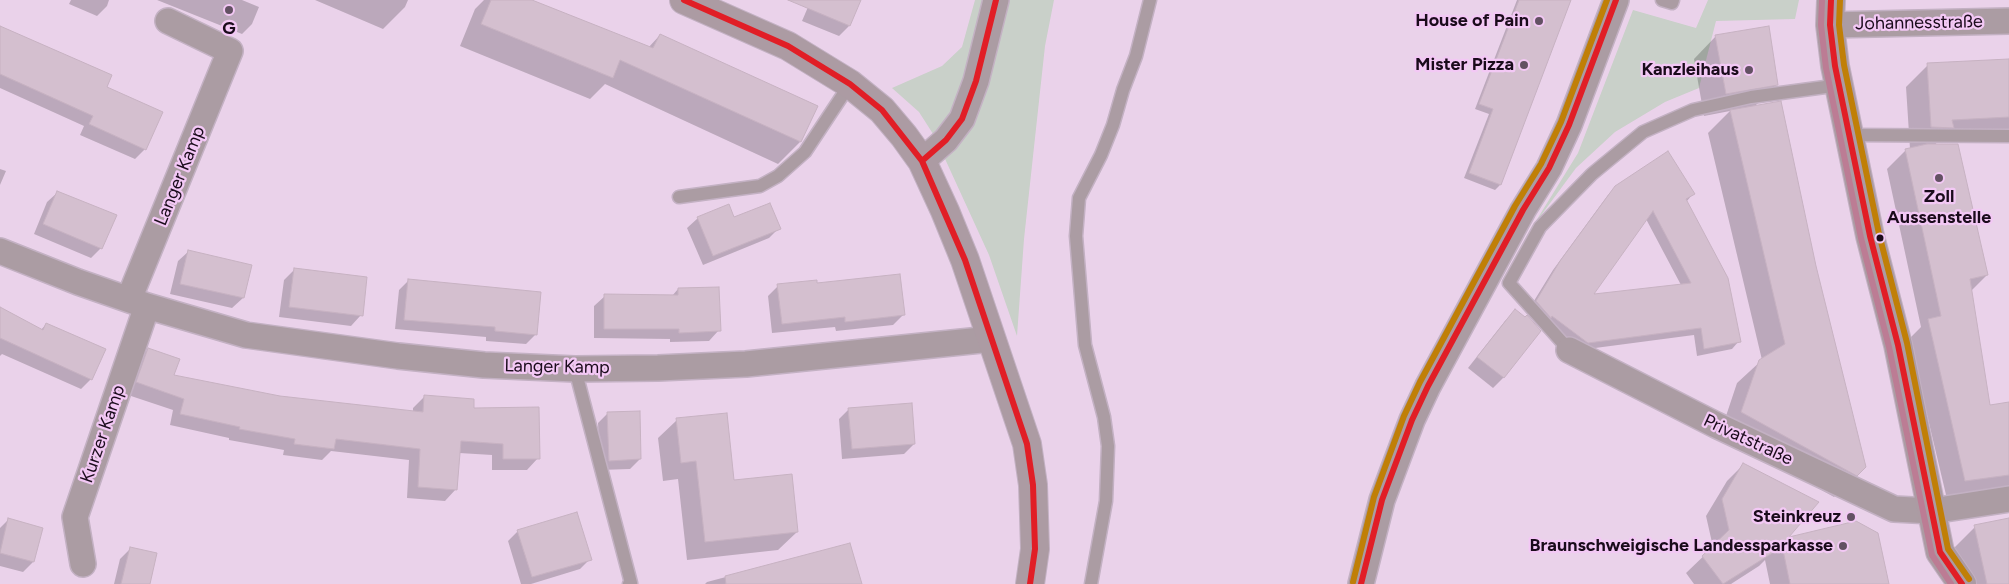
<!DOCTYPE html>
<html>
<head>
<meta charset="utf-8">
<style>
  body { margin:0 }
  canvas { display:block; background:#ead2ea }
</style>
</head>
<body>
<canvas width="2009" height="584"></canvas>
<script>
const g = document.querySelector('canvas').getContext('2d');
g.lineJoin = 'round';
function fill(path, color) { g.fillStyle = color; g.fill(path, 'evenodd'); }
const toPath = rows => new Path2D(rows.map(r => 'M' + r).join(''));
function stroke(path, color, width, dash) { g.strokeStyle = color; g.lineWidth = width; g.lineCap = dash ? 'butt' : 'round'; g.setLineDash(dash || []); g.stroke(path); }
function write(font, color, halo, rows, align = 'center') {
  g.font = font + ' Figtree,sans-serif'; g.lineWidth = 4.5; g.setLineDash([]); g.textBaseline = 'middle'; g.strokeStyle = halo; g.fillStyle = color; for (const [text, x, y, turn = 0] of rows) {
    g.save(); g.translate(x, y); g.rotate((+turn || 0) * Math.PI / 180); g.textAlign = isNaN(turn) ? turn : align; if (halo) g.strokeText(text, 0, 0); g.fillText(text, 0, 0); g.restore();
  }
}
fill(toPath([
  [975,0,1054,0,1045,46,1024,239,1017,336,989,255,935,137,919,112,892,88,942,66,962,47],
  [1708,0,1799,0,1795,19,1716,21,1699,88,1665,102,1615,132,1576,168,1531,229,1578,153,1633,10,1696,28]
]), '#c9d0c9');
fill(toPath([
  [71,0,109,0,107,6,97,16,69,4],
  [157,0,242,0,259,7,252,24,242,34],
  [315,0,408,0,405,7,383,29],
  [484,0,529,0,648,48,660,35,800,142,778,164,605,84,590,99,460,46,475,9],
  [811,0,859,0,849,26,839,36,802,21],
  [1517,0,1570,0,1500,185,1495,190,1464,178,1489,114,1475,109],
  [0,27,105,87,145,149,135,159,80,135,84,126,0,88],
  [1716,36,1776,85,1754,107,1856,475,1834,497,1720,434,1737,383,1762,360,1708,133,1730,111,1704,116,1694,59],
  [2009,60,2009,137,1938,141,1935,145,1987,275,1971,291,1989,406,2009,403,2009,491,1947,499,1909,339,1921,327,1887,169,1906,150,1910,149,1906,87,1928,65],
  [0,169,6,171,0,185],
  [1616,187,1693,194,1686,202,1739,341,1732,349,1697,356,1694,335,1580,350,1529,309,1553,270,1608,195],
  [1646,219,1681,285,1591,295],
  [58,192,101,248,91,258,34,234,47,202],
  [698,218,734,219,779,228,769,238,703,265,687,228],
  [189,251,250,266,243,298,232,308,170,294,178,261],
  [294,270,361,315,351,326,279,317,284,280],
  [409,280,536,334,526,344,486,341,486,337,395,329,399,290],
  [816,284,904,314,893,325,836,331,835,327,772,333,768,296,778,286],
  [678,289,719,330,709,341,670,342,670,339,594,338,594,306,605,296,672,296],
  [0,309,41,330,46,324,91,379,81,389,2,354,0,356],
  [1515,311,1539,331,1503,378,1493,388,1468,368,1505,321],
  [148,349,173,376,280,397,413,412,413,408,425,396,472,409,538,458,527,470,492,470,492,455,459,453,456,489,445,501,407,498,409,460,331,451,322,460,283,455,284,450,229,440,229,438,170,425,173,410,125,394,137,361],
  [849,409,914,444,904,454,842,459,839,419],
  [608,413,640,459,630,469,600,470,598,423],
  [677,420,733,482,797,532,778,550,687,560,678,479,663,481,658,438],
  [1743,465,1785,539,1888,584,1770,584,1765,560,1759,566,1731,584,1694,584,1686,573,1713,547,1706,516,1727,481],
  [2009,519,2009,584,1960,584,1953,549,1975,527],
  [8,520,42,529,33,562,23,572,0,566,0,528],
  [518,531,590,559,580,569,531,584,521,584,508,541],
  [850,544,861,584,705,584,707,582],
  [130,549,149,584,114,584,120,559]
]), '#0003');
const building = toPath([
  [491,0,532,0,653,48,660,34,818,106,801,142,620,60,613,78,481,24,491,0],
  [788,0,861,0,850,26,788,0],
  [1519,0,1571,0,1501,185,1469,173,1493,109,1479,104,1519,0],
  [0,26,112,75,107,87,163,112,146,150,89,124,93,116,0,74,0,26],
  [1769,26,1778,85,1726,94,1715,35,1769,26],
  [2009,59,2009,117,1952,120,1954,128,1931,127,1927,63,2009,59],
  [1781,101,1816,266,1866,467,1857,476,1741,412,1759,360,1785,344,1730,110,1781,101],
  [1927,144,1958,144,1988,275,1970,279,1990,405,2009,402,2009,475,1965,481,1928,319,1941,316,1905,149,1927,144],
  [1668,151,1695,194,1686,199,1728,278,1741,342,1704,349,1701,328,1588,343,1552,316,1551,318,1536,301,1560,261,1615,186,1668,151],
  [1653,211,1691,283,1594,294,1621,256,1653,211],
  [57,191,117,215,102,249,43,224,57,191],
  [770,203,781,229,713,256,697,217,729,204,734,217,770,203],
  [188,250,252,265,244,298,180,284,188,250],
  [294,268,367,277,363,316,289,307,294,268],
  [900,274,905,315,845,322,845,317,782,324,777,284,817,280,817,283,900,274],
  [408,279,541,292,537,335,495,331,495,327,404,320,408,279],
  [719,287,721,331,679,333,679,329,604,329,604,294,678,295,678,288,719,287],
  [0,307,43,330,46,323,106,349,92,380,0,338,0,307],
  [1515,309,1525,317,1527,315,1541,331,1504,378,1477,357,1515,309],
  [148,348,180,359,174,375,280,396,423,412,424,395,474,399,474,408,539,407,540,459,503,459,503,444,461,441,457,490,418,487,420,449,336,439,334,449,294,444,295,439,239,429,240,427,180,414,184,399,136,382,148,348],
  [912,403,915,444,852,449,848,408,912,403],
  [640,411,641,459,609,461,607,412,640,411],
  [727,413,734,480,792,474,798,532,705,542,696,461,681,463,676,418,727,413],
  [1743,463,1819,502,1789,537,1856,521,1878,533,1889,584,1790,584,1782,545,1777,550,1723,584,1702,556,1729,530,1722,499,1743,463],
  [577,512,592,560,532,577,517,530,577,512],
  [8,518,43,528,34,562,0,553,8,518],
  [2009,518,2009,584,1987,584,1974,525,2009,518],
  [850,543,862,584,726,584,725,576,850,543],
  [130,547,157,553,150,584,121,584,130,547]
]);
fill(building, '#d4bfcf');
stroke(building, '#c7b2c2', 1);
const lane = toPath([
  [1662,0,1672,3,1673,0],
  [1850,135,2009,136],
  [679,197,760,186,778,176,805,152,850,84],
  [1569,350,1509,283,1540,227,1592,174,1643,132,1693,110,1751,97,1840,85],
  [575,369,631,583,629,584],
  [1091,584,1106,501,1108,446,1104,417,1085,345,1076,236,1079,198,1101,155,1113,125,1123,90,1136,56,1150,0]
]);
const street = toPath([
  [1830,25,2009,21],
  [922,161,946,140,962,119,976,81,996,0],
  [0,251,78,282,147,306,246,335,398,356,484,365,575,369,658,368,746,364,991,339],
  [129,299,230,51,168,21],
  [1569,350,1716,425,1894,509,1932,511,2009,499],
  [83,564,75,517,147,306],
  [1361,584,1382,500,1412,420,1428,386,1523,210,1549,168,1569,125,1616,0]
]);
const secondary = toPath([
  [684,0,788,46,850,84,882,110,904,136,922,161,945,211,965,260,1027,444,1033,485,1035,549,1030,584],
  [1831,0,1830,25,1835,66,1870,236,1898,345,1940,552,1962,584]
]);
stroke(lane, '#c3b1c3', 15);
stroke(street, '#c3b1c3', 28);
stroke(secondary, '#c3b1c3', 30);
stroke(lane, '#ab9ca3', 12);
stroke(street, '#ab9ca3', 25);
stroke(secondary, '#ac9ba3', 28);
stroke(toPath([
  [684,0,788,46,850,84,882,110,922,161,965,260,1027,444,1033,485,1035,549,1030,584],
  [1831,0,1830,25,1835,66,1870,236,1898,345,1940,552,1962,584],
  [922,161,946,140,962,119,976,81,996,0],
  [1361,584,1382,500,1412,420,1428,386,1523,210,1549,168,1569,125,1616,0]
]), '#e11e26', 6);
stroke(toPath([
  [1822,0,1821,25,1826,68,1861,238,1889,347,1932,555,1951,584]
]), '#bc7c94', 6);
stroke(toPath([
  [1840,0,1839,25,1844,65,1879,234,1907,343,1948,549,1969,579],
  [1353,582,1374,497,1404,416,1420,382,1515,206,1541,164,1561,122,1607,0]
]), '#c07f07', 6);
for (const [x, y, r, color] of [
  [229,10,5,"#635163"],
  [1539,21,5,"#635163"],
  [1524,65,5,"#635163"],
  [1749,70,5,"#635163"],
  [1939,178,5,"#635163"],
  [1880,238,4.5,"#1a0b1b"],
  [1851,517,5,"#635163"],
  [1843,546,5,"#635163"]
]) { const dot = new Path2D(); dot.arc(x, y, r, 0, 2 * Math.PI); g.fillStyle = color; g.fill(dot); stroke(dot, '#f3c8f5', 2); }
write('bold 18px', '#1a0b1b', '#f3c8f5', [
  ["House of Pain",1529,21],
  ["G",229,29,"center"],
  ["Mister Pizza",1514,65],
  ["Kanzleihaus",1739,70],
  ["Zoll",1939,197,"center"],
  ["Aussenstelle",1939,218,"center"],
  ["Steinkreuz",1841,517],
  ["Braunschweigische Landessparkasse",1833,546]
], 'right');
write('18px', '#1a0b1b', '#f3c8f5', [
  ["Johannesstraße",1919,23,-1],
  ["Langer Kamp",180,176,-68],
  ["Langer Kamp",557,367,1],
  ["Kurzer Kamp",103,434,-71],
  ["Privatstraße",1748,440,25]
]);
</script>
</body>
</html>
